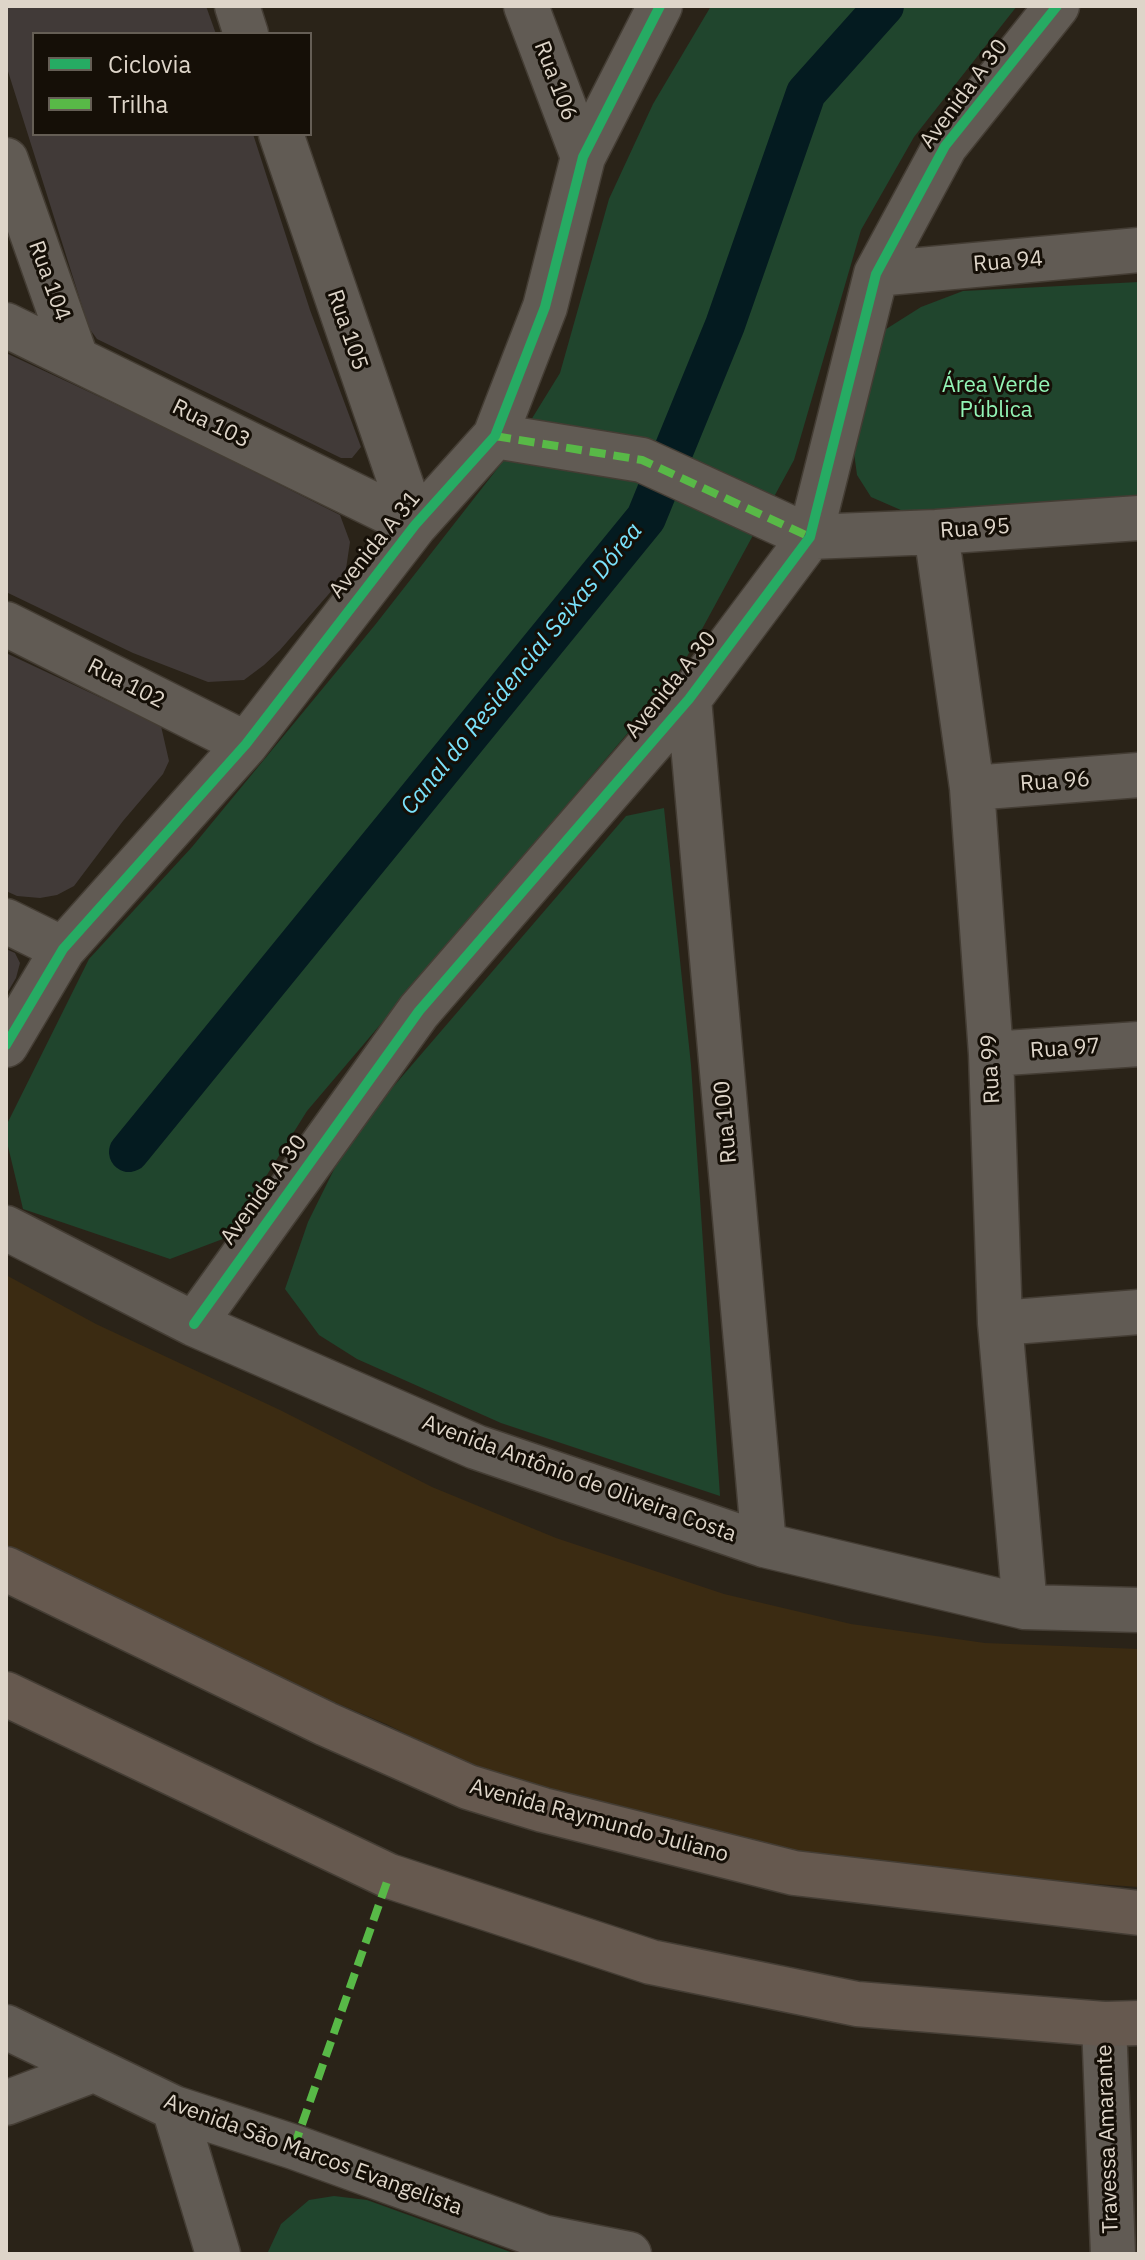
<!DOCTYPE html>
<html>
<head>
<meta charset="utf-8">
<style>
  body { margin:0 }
  #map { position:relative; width:1145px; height:2260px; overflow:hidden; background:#2a2318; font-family:"IBM Plex Sans",sans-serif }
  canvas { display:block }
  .frame { position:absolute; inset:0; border:8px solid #ded5c9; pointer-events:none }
  .legend { position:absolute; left:32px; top:32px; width:280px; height:104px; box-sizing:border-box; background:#150f07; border:2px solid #655e55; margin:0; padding:10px 14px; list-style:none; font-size:24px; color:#ded5c9 }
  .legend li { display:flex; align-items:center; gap:16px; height:40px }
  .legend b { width:40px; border:2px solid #655e55 }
</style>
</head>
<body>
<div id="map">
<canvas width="1145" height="2260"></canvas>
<div class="frame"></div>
<ul class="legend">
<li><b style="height:10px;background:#26ab63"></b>Ciclovia</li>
<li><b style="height:10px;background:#58b947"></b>Trilha</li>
</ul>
</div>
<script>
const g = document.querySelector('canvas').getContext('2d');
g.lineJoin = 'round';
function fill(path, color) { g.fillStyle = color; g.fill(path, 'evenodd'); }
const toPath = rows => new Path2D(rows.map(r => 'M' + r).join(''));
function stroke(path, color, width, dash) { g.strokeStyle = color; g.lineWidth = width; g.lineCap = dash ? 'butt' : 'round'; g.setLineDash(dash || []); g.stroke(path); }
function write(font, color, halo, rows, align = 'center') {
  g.font = font + ' "IBM Plex Sans",sans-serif'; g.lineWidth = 6; g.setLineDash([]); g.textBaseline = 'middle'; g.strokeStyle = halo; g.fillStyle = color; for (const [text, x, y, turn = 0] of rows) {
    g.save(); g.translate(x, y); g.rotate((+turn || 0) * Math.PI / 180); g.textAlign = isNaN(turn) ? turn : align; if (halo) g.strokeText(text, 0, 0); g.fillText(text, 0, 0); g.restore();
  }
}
fill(toPath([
  [6,1275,96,1324,280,1410,432,1487,556,1538,724,1594,851,1624,985,1643,1139,1649,1139,1887,1067,1882,746,1846,475,1768,386,1724,263,1672,6,1550]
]), '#3b2b12');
fill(toPath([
  [711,6,1017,6,914,137,861,230,794,460,677,675,307,1111,228,1237,170,1259,23,1209,6,1138,6,1126,89,959,192,847,375,625,515,446,560,373,609,199,653,104],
  [1139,282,1139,495,910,514,871,497,857,475,852,438,883,331,921,307,963,291],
  [664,808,691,1065,720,1496,501,1423,357,1359,319,1335,285,1289,308,1222,350,1137,626,816],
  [334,2196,367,2200,516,2254,267,2254,281,2224,309,2200]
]), '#20452d');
stroke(toPath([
  [129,1152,646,518,725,325,806,93,884,6]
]), '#041b20', 40);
fill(toPath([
  [6,6,206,6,216,34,34,34,34,134,253,134,310,310,361,447,352,458,341,458,97,339,89,328,6,65],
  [6,353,179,434,340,515,350,542,346,569,334,588,280,650,264,665,244,680,208,682,133,653,6,592],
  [6,653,161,726,169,761,163,774,123,821,74,886,57,895,40,898,17,896,6,891],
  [6,949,15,953,20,963,16,978,6,995]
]), '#413a38');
const minor = toPath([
  [237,6,246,34],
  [526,6,583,157],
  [281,134,415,525],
  [6,160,76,358],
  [876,274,1139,250],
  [6,325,415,525],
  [495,436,642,460,810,537,936,532,1139,518],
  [936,532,972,788,991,1054,1000,1323,1025,1607],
  [6,624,246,744],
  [689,699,764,1545],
  [972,788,1139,775],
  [6,921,63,949],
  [6,1045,63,949,246,744,415,525,495,436,545,307,583,157,660,6],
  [991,1054,1139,1044],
  [6,1228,194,1324,476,1447,764,1545,1025,1607,1139,1610],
  [1000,1323,1139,1312],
  [194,1324,419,1011,689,699,810,537,876,274,945,146,1057,6],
  [1104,2024,1113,2254],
  [6,2027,174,2108,294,2147,543,2237,629,2254],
  [6,2103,93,2070],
  [174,2108,218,2254]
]);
const major = toPath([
  [6,1569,326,1724,468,1787,543,1810,794,1873,1139,1913],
  [6,1694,389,1876,651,1962,857,2004,1104,2024,1139,2023]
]);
stroke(minor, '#443d34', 47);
stroke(major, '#443d34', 47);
stroke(minor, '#615b54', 44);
stroke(major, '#66594f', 44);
stroke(toPath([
  [495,436,642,460,810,537],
  [294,2147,389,1876]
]), '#58b947', 8, [16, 8]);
stroke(toPath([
  [6,1045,63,949,246,744,415,525,495,436,545,307,583,157,660,6],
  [194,1324,419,1011,689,699,810,537,876,274,945,146,1057,6]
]), '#26ab63', 10);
write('22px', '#ded5c9', '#150f07', [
  ["Rua 106",555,81,69],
  ["Avenida A 30",964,94,-53],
  ["Rua 94",1008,262,-5],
  ["Rua 104",49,281,70],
  ["Rua 105",347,330,71],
  ["Rua 103",211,424,26],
  ["Rua 95",975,529,-4],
  ["Avenida A 31",375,545,-51],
  ["Rua 102",126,684,27],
  ["Avenida A 30",671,685,-51],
  ["Rua 96",1055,782,-4],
  ["Rua 97",1065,1049,-4],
  ["Rua 99",991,1069,-93],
  ["Rua 100",726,1122,-95],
  ["Avenida A 30",264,1190,-54],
  ["Avenida Antônio de Oliveira Costa",579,1479,20],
  ["Avenida Raymundo Juliano",599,1821,15],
  ["Travessa Amarante",1108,2139,-92],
  ["Avenida São Marcos Evangelista",313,2155,20]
]);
write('22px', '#93f5b6', '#150f07', [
  ["Área Verde",996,386],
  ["Pública",996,411]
]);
write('italic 24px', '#7ae2fb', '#150f07', [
  ["Canal do Residencial Seixas Dórea",522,669,-51]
]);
</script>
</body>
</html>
